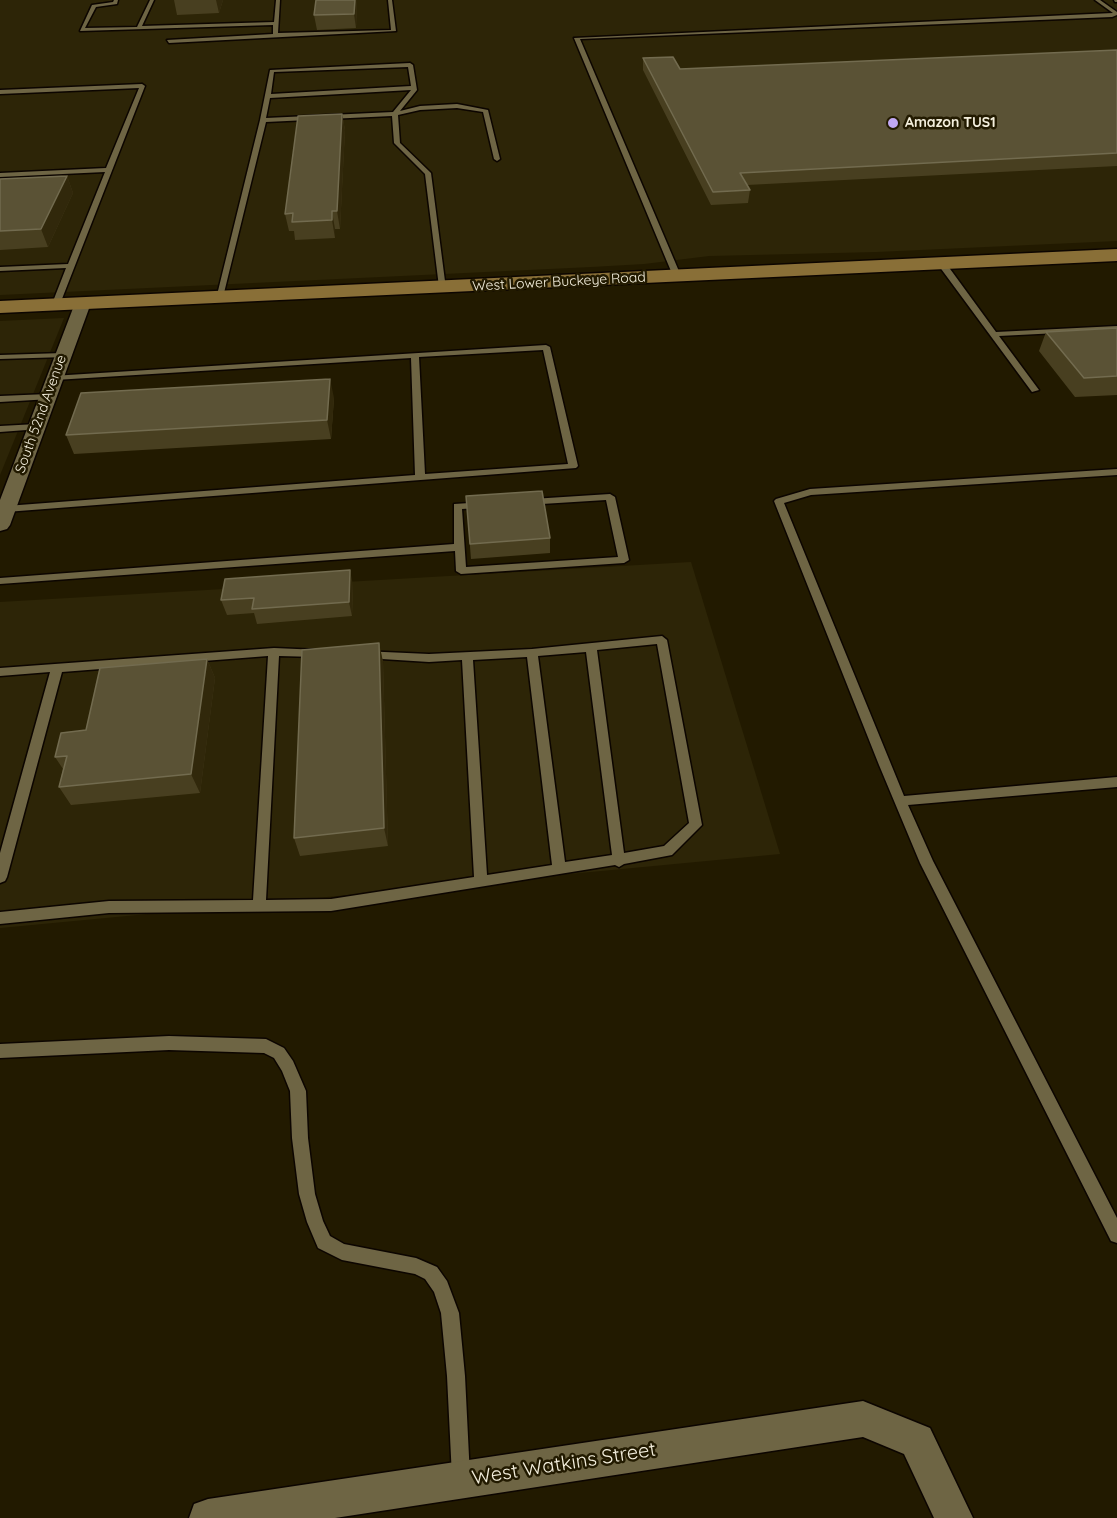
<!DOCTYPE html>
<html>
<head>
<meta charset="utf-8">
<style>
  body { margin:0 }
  canvas { display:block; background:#221a00 }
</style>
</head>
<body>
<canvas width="1117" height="1518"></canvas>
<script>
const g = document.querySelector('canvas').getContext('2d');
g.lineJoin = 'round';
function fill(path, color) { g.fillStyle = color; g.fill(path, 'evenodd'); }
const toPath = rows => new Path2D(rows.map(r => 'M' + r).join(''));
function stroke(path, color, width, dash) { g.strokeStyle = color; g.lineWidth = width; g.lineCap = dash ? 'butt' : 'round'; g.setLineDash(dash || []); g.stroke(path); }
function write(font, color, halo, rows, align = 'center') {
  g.font = font + ' Quicksand,sans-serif'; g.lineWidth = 5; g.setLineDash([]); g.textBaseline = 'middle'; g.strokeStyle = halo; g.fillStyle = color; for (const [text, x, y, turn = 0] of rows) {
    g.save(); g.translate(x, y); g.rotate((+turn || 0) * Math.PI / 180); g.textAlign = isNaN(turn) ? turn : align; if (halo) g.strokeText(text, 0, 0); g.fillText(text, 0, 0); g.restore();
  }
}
fill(toPath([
  [0,0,1117,0,1117,241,876,252,709,256,644,264,591,267,0,295],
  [64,318,0,475,0,321],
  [691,562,780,854,0,928,0,602]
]), '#2d2507');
const lane = toPath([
  [114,0,118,0,117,4,96,7,85,28,137,27,150,0,154,0,142,26,274,22,276,0,280,0,278,33,391,30,388,0,392,0,396,31,169,43,167,40,273,34,273,25,80,31,92,5,113,2,114,0],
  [1095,0,1100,0,1117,12,1117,15,1112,17,580,39,681,276,677,278,673,276,574,38,1113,13,1095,0],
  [1114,0,1117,0,1117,2,1115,2,1114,0],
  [410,63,413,65,417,90,400,111,420,106,457,104,488,110,500,159,497,161,494,159,483,112,457,108,420,110,398,115,400,143,431,173,446,289,439,287,425,174,394,143,392,116,266,122,223,297,216,299,260,120,270,70,410,63],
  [408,67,411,86,271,94,274,72,408,67],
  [411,90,393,112,266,118,270,98,411,90],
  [142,84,145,86,60,304,53,306,52,304,66,268,0,271,0,267,68,264,105,172,0,177,0,173,106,168,139,88,0,94,0,90,142,84],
  [939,262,945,262,996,332,1117,326,1117,330,999,336,1039,390,1032,392,939,266,939,262],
  [546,345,550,347,578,466,576,468,6,512,1,509,6,506,415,475,411,358,55,380,52,380,52,376,546,345],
  [543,350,568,464,425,474,419,357,543,350],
  [63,353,67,355,66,357,0,359,0,355,63,353],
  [48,394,51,395,51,399,0,402,0,396,48,394],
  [37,424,40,425,40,429,0,432,0,426,37,424],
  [1117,469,1117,475,811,495,784,503,904,796,1117,777,1117,787,908,805,933,861,1117,1218,1117,1243,1111,1241,920,863,879,765,774,501,776,499,810,489,1117,469],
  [610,494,615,497,629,560,624,563,461,574,456,571,455,551,0,584,0,578,454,544,454,504,610,494],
  [606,500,618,557,466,567,462,509,606,500],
  [662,636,667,640,702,825,672,855,624,864,619,867,615,865,331,911,109,913,0,924,0,912,109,901,253,900,268,656,62,672,7,877,5,881,0,883,0,853,50,672,0,676,0,668,274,648,320,650,321,653,316,657,279,656,266,900,331,899,474,877,462,660,429,662,366,658,362,657,361,654,362,651,429,654,532,649,662,636],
  [657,644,689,823,664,846,624,853,597,650,657,644],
  [586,652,612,855,565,862,538,656,586,652],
  [527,657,552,865,487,875,473,660,527,657],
  [169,1036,266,1039,284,1048,293,1061,306,1091,308,1138,315,1194,323,1221,330,1236,344,1244,416,1258,437,1267,447,1281,459,1313,465,1376,470,1477,468,1484,461,1486,454,1484,452,1477,447,1376,441,1313,434,1292,425,1279,415,1274,342,1260,318,1248,307,1222,299,1194,292,1138,290,1091,282,1071,274,1058,264,1053,169,1050,0,1058,0,1044,169,1036]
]);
const street = toPath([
  [83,298,91,303,10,525,7,529,0,531,0,500,75,303,83,298],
  [863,1401,930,1428,973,1518,934,1518,904,1454,863,1437,335,1518,189,1518,194,1504,208,1499,863,1401]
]);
const secondary = toPath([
  [1117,249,1117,261,0,313,0,301,1117,249]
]);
stroke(lane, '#0c0500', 3);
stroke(street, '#0c0500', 3);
stroke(secondary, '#0c0500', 3);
fill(lane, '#6e6544');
fill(street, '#6e6544');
fill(secondary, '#896f37');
fill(toPath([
  [174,0,223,0,219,13,177,15],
  [357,0,356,28,317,30,314,15],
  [1117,50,1117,166,747,185,750,190,748,203,711,205,643,70,643,58,680,69],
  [342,114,345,130,340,229,335,229,335,238,295,240,294,231,289,231,285,214],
  [67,176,73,193,48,247,0,250,0,179],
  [1117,328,1117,395,1075,397,1039,351,1046,332],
  [334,398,331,439,74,454,66,435],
  [466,496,550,538,550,553,471,559],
  [353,585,352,616,257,624,254,613,227,615,221,600],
  [379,643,383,662,388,846,300,856,294,838],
  [207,659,215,678,200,793,71,805,59,787,63,769,55,757,86,730]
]), '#483f20');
fill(toPath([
  [216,0,223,0,219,13],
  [355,0,357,0,356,28,354,14],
  [342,114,345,130,340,229,337,211],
  [67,176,73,193,48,247,41,229],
  [332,211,335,229,335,238,332,220],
  [330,379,334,398,331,439,327,420],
  [350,570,353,585,352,616,349,602],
  [379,643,383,662,388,846,384,828],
  [207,659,215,678,200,793,191,774]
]), '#31280b');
const building = toPath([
  [316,0,355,0,354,14,314,15,316,0],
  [1117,50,1117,153,740,173,750,190,713,192,643,58,673,57,680,69,1117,50],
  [342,114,337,211,332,211,332,220,292,222,293,213,285,214,298,116,342,114],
  [67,176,41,229,0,231,0,179,67,176],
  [1117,328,1117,376,1084,378,1046,332,1117,328],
  [330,379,327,420,66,435,81,393,330,379],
  [542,491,550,538,470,544,466,496,542,491],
  [350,570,349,602,252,609,254,598,221,600,225,579,350,570],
  [379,643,384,828,294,838,302,650,379,643],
  [207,659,191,774,59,787,67,756,55,757,61,733,86,730,100,668,207,659]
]);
fill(building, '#5a5235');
stroke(building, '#726b4f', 1.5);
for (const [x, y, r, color] of [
  [893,123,6,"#c1a8f3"]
]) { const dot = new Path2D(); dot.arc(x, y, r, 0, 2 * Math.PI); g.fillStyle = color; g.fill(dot); stroke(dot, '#221a00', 2); }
write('bold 14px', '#f4efdd', '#221a00', [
  ["Amazon TUS1",905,123]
], 'left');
write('14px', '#f4efdd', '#221a00', [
  ["West Lower Buckeye Road",559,282,-3],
  ["South 52nd Avenue",41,414,-70]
]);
write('20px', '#f4efdd', '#221a00', [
  ["West Watkins Street",564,1464,-9]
]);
</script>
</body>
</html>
